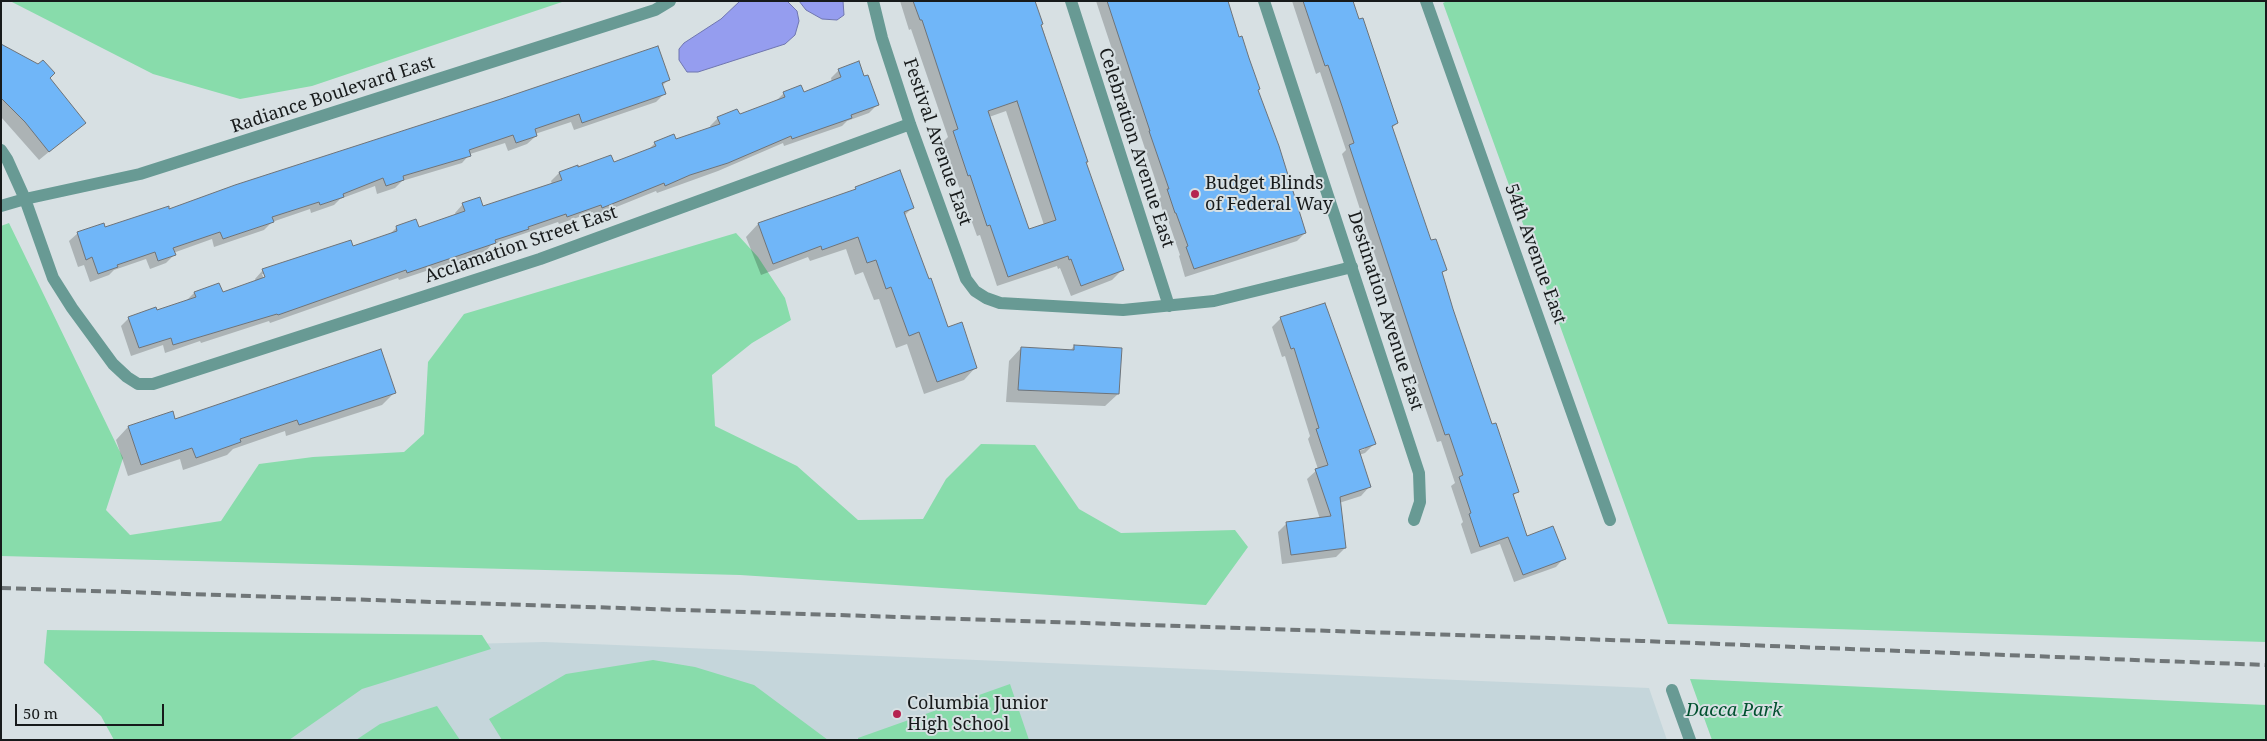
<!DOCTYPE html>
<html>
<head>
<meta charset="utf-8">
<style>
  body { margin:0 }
  #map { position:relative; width:2267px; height:741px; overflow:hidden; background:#d7e0e3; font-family:"Noto Serif",serif }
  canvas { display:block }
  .frame { position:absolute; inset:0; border:2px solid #171a1b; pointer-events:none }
  .scale { position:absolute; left:15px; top:704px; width:149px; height:22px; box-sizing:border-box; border:2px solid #171a1b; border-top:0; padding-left:6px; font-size:15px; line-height:18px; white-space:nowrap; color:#171a1b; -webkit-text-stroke:4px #d7e0e3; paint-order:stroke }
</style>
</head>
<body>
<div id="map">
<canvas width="2267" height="741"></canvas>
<div class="frame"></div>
<div class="scale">50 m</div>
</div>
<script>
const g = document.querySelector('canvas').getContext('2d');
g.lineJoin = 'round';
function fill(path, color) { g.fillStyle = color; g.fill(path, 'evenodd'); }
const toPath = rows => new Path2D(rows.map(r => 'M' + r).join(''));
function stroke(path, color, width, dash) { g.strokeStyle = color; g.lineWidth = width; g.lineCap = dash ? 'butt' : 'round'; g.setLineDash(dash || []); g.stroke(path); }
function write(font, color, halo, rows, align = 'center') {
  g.font = font + ' "Noto Serif",serif'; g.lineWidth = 4; g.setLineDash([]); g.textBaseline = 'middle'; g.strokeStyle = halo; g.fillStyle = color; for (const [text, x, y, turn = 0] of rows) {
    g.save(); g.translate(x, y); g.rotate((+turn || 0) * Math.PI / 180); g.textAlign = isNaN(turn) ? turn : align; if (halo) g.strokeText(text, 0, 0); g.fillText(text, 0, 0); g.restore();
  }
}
fill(toPath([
  [544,642,1649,688,1667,740,141,740,124,653]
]), '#c5d6db');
fill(toPath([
  [10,1,565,1,312,86,240,99,153,74],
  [1447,1,2266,1,2266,642,1668,624,1443,3],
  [9,223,123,458,106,510,130,535,221,521,259,464,313,457,404,452,424,434,428,362,464,314,736,233,758,257,785,298,791,320,752,343,712,375,715,426,797,466,858,520,923,519,946,479,981,444,1035,445,1079,509,1121,533,1235,530,1248,547,1206,605,740,575,1,556,1,226],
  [47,630,482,635,491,649,362,689,289,740,114,740,101,716,44,663],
  [653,660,695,667,754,685,828,740,502,740,489,719,566,674],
  [1690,679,2266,705,2266,740,1712,740],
  [1010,684,1029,740,858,740,858,738],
  [437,706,460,740,356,740,380,724]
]), '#88dcab');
const water = toPath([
  [740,1,787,1,797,11,799,21,795,35,785,44,698,72,687,72,679,60,679,49,684,43,721,19,740,1],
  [799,1,843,1,844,15,837,20,822,19,806,10,799,1]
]);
fill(water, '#959def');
stroke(water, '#6f76af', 1);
fill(toPath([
  [900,1,1034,1,1085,163,1122,270,1112,280,1071,296,1060,268,1058,269,1057,266,997,286,980,235,977,236,943,142,948,137,911,29,909,30],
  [1006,111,1044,225,1028,231,989,117],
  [1096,1,1229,1,1227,4,1305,233,1297,241,1185,277,1179,256,1180,255,1168,220,1166,221,1159,199,1161,197],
  [1292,1,1351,1,1397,123,1392,128,1430,242,1445,270,1441,274,1491,426,1518,491,1513,496,1527,537,1564,558,1556,567,1514,582,1500,544,1471,554,1461,524,1463,522,1451,486,1455,483,1441,441,1437,442,1414,375,1342,154,1346,150,1320,72,1316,74],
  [1,45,49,78,84,123,39,160,1,117],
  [839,70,877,105,869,113,847,121,842,126,784,146,783,143,718,171,657,193,656,191,594,216,593,212,559,224,558,222,491,245,486,251,399,280,398,278,270,323,269,321,201,343,200,341,165,353,163,345,131,356,121,326,129,318,156,312,186,301,194,293,222,293,256,282,255,279,263,270,352,248,389,235,396,228,418,229,456,216,455,213,463,204,483,208,552,184,551,181,559,173,577,167,578,168,613,164,646,152,655,143,675,140,711,128,710,126,718,118,739,116,775,102,784,93,803,94,832,82,831,78],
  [262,274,265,274,266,284],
  [668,80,662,86,665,93,656,102,574,130,571,122,535,134,536,136,527,144,508,151,505,143,470,154,462,163,402,181,395,188,377,194,375,186,340,199,334,205,311,213,310,209,272,222,264,230,214,247,212,239,173,253,174,255,166,263,150,269,146,259,114,270,109,275,90,282,84,265,78,267,69,241,78,233,104,229],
  [856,188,912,208,904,216,947,329,976,367,964,380,924,394,907,344,896,348,879,299,874,300,863,272,855,275,846,249,810,261,808,257,761,275,746,237,758,224,852,192],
  [1281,318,1374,444,1365,453,1359,455,1370,486,1361,496,1339,503,1345,548,1336,557,1282,564,1278,532,1287,523,1320,519,1307,479,1318,469,1308,439,1310,436,1285,356,1282,357,1272,327],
  [1365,446,1365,449,1353,453],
  [1074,346,1118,394,1105,406,1006,402,1009,361,1021,348,1070,351],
  [395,392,382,405,286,436,285,431,233,449,227,455,183,470,180,459,128,476,116,440,128,427,172,413,175,420]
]), '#0003');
const building = toPath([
  [913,1,1035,1,1043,24,1041,25,1088,162,1086,162,1124,270,1081,286,1071,259,1069,260,1068,256,1008,277,990,225,987,226,970,175,968,176,953,131,958,129,922,20,920,20,913,1],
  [1017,101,1056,220,1029,229,988,111,1017,101],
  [1107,1,1228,1,1239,37,1242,36,1249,58,1260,89,1258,90,1279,146,1306,233,1194,269,1186,247,1188,246,1176,213,1175,213,1167,189,1169,189,1149,131,1150,131,1107,1],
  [1303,1,1353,1,1359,19,1363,18,1398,123,1392,126,1431,240,1436,239,1447,270,1442,272,1453,309,1492,424,1496,423,1519,492,1513,494,1527,536,1553,526,1566,559,1523,575,1508,537,1480,547,1469,514,1471,513,1459,477,1463,475,1449,434,1445,435,1422,367,1349,145,1354,143,1342,106,1328,65,1325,66,1303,1],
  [1,44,38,64,43,60,55,73,50,78,86,123,49,152,25,122,1,98,1,44],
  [658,46,670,80,662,83,666,94,582,123,579,114,535,129,537,136,516,143,513,135,469,150,471,156,403,176,404,180,386,186,383,178,343,194,344,197,320,205,319,202,272,217,274,222,223,239,220,232,173,248,176,255,158,261,155,252,117,265,118,267,98,274,92,257,86,260,77,232,104,223,105,227,169,206,169,209,235,185,501,99,658,46],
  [859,61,864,76,868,75,879,105,851,115,852,118,792,139,791,136,728,163,690,175,665,186,664,183,602,208,601,205,567,217,566,214,528,227,529,229,495,240,496,243,407,273,406,270,278,315,277,314,173,345,171,338,139,348,128,317,156,307,157,310,196,297,194,292,219,283,223,292,265,277,262,269,351,240,353,246,397,231,396,226,416,219,419,227,465,211,462,203,480,197,483,206,562,180,559,172,578,165,578,167,611,155,614,162,656,146,654,142,674,134,676,139,720,124,717,117,737,109,740,114,785,97,783,92,801,85,804,92,841,77,838,69,859,61],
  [900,170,914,208,904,212,929,279,931,278,948,327,962,322,977,368,937,382,919,332,909,336,891,287,886,289,876,260,867,263,858,237,822,250,821,246,773,264,758,223,856,189,855,187,900,170],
  [1325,303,1376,444,1359,450,1371,487,1340,497,1346,548,1291,555,1286,522,1331,516,1315,469,1328,465,1316,429,1319,428,1294,348,1291,349,1280,317,1325,303],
  [1074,345,1122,348,1119,394,1018,390,1021,347,1074,350,1074,345],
  [381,349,396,393,299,425,297,420,240,439,241,442,196,458,192,448,141,465,128,426,173,411,175,419,381,349]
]);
fill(building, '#70b6f8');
stroke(building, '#6e7378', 1);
stroke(toPath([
  [873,1,882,38,910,124,966,279,975,291,986,298,1000,303,1123,310,1214,301,1352,267],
  [1071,1,1169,306],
  [1264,1,1419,473,1420,502,1414,520],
  [1426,1,1610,520],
  [1,150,7,159,25,199,53,278,72,308,113,364,127,377,138,384,153,384,540,259,910,124],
  [1,206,25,199,140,174,655,10,670,1],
  [1672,690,1690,740]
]), '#689a94', 12);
stroke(toPath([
  [1,588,1642,641,2266,665]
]), '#707678', 4, [10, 5]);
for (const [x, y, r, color] of [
  [1195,194,5,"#b52450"],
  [897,714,5,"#b52450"]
]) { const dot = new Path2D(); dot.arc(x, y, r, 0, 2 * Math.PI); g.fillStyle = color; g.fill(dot); stroke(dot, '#d7e0e3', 2); }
write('18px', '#171a1b', '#d7e0e3', [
  ["Radiance Boulevard East",333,95,-18],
  ["Festival Avenue East",937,142,71],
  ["Celebration Avenue East",1136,148,72],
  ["Acclamation Street East",521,245,-19],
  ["54th Avenue East",1535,254,70],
  ["Destination Avenue East",1385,311,72]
]);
write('18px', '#171a1b', '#d7e0e3', [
  ["Budget Blinds",1205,184],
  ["of Federal Way",1205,205],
  ["Columbia Junior",907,704],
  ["High School",907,725]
], 'left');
write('italic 18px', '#01502f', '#d7e0e3', [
  ["Dacca Park",1734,711]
]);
</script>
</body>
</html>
